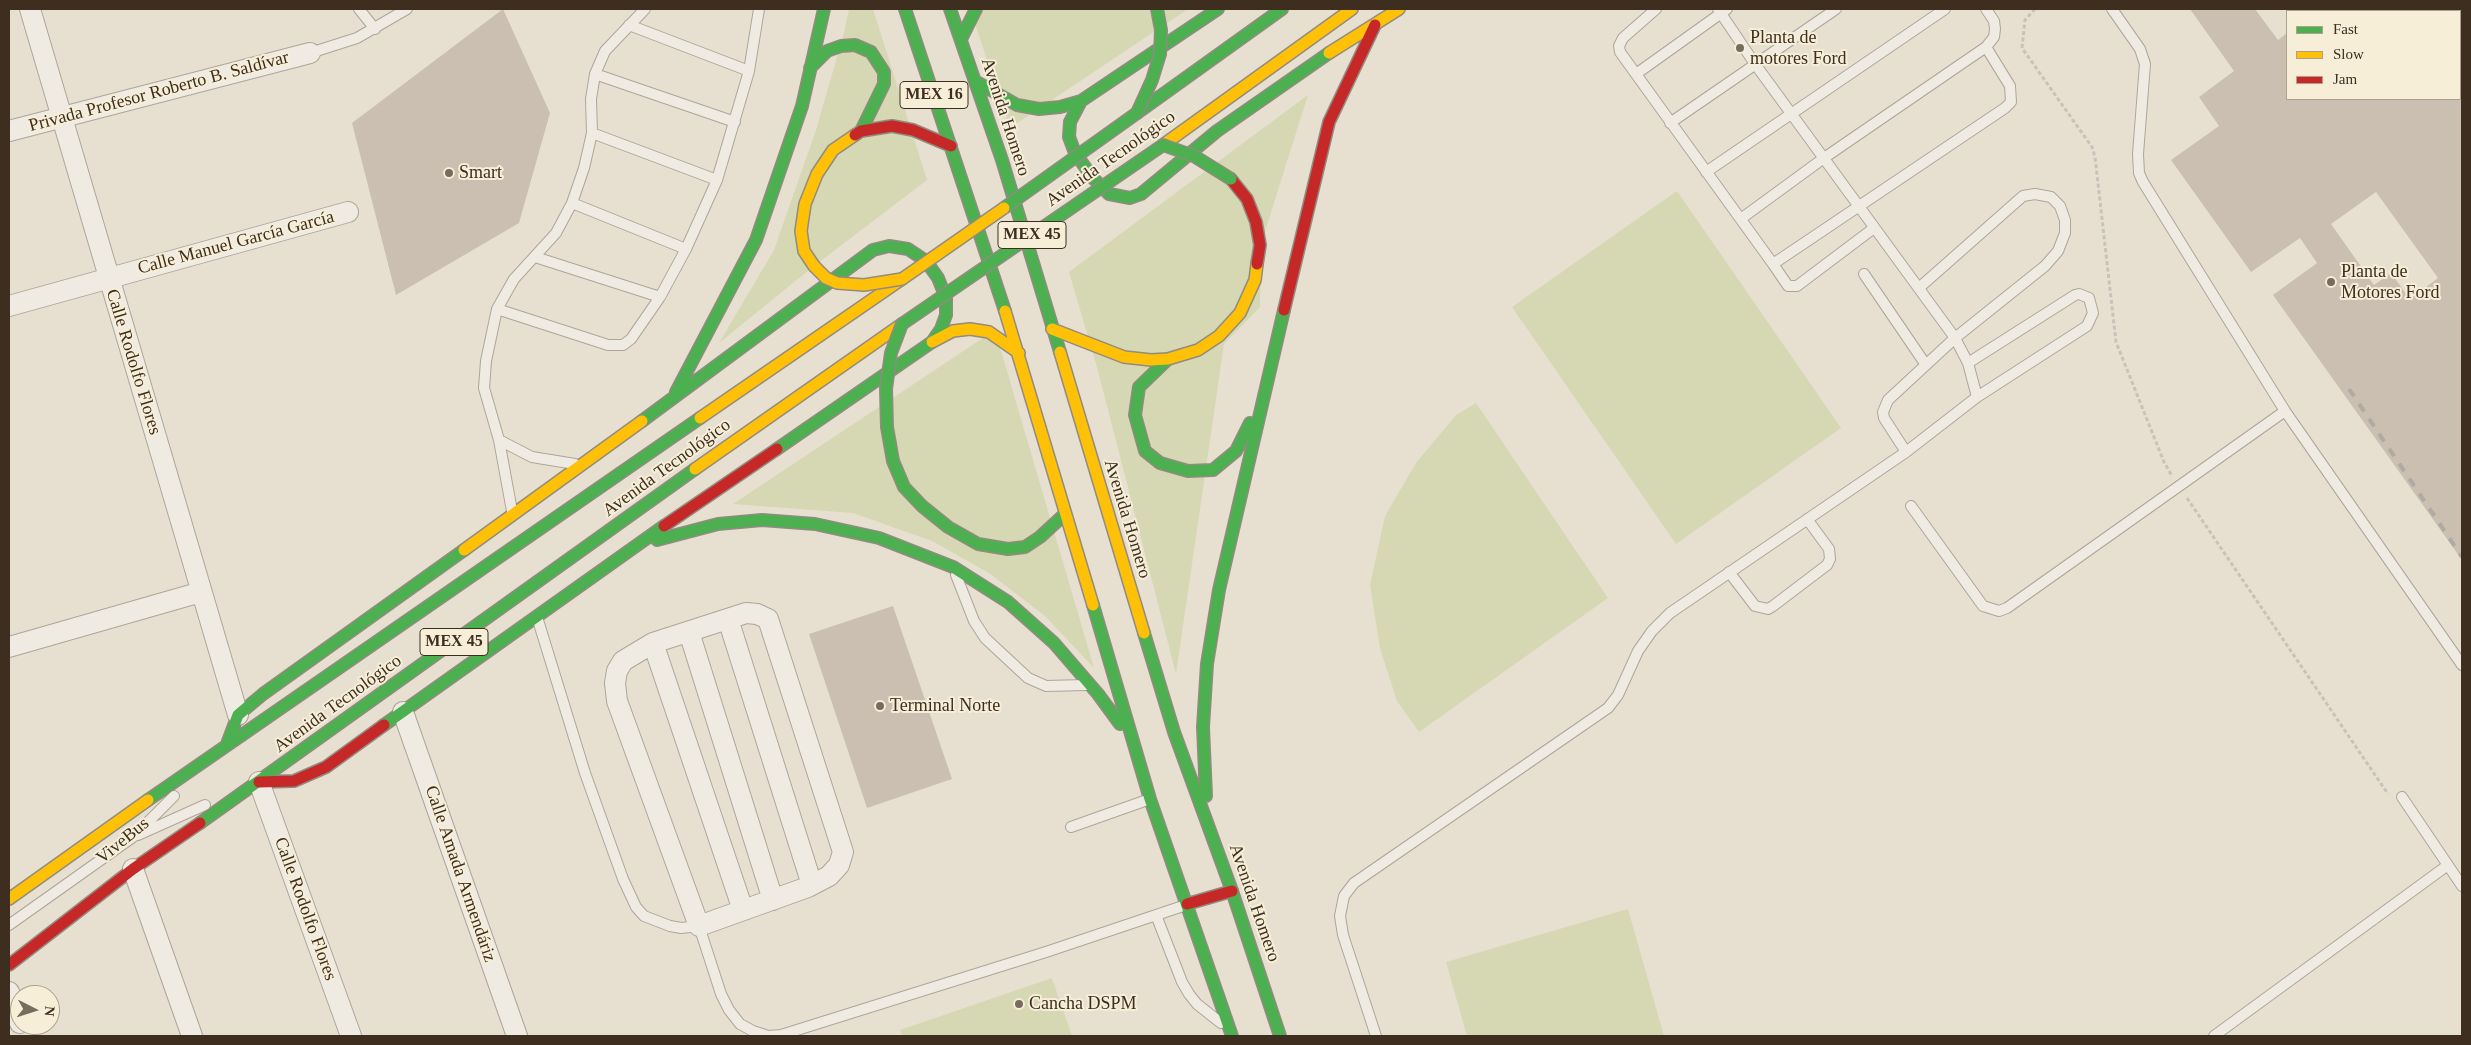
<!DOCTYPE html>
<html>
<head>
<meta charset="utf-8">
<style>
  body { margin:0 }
  #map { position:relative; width:2471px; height:1045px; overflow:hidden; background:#e7e0d1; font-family:Georgia,serif }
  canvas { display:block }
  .frame { position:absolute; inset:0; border:10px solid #3d2e20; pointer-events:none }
  .legend { position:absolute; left:2286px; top:10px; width:175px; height:90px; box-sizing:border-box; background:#f7eed8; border:1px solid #ada18e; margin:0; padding:6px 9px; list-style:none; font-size:15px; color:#3d2e20 }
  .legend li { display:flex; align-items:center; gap:10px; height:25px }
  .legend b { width:25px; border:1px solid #ada18e }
  .north { position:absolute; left:10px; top:985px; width:50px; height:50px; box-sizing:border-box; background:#f7eed8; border:1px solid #ada18e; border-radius:50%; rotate:95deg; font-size:14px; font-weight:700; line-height:20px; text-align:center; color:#3d2e20 }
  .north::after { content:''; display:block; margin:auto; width:18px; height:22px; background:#786c5e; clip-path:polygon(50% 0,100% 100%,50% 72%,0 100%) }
</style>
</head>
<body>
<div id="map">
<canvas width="2471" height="1045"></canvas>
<div class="frame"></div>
<ul class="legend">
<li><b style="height:6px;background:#4caf50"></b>Fast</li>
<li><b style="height:6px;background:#ffc107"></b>Slow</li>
<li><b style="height:6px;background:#c62828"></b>Jam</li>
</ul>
<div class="north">N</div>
</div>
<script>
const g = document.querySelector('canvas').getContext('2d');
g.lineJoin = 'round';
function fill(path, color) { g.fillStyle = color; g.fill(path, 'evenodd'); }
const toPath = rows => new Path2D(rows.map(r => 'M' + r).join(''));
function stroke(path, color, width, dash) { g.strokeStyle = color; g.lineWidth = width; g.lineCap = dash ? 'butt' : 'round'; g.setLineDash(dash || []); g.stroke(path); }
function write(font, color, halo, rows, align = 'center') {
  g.font = font + ' Georgia,serif'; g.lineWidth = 4; g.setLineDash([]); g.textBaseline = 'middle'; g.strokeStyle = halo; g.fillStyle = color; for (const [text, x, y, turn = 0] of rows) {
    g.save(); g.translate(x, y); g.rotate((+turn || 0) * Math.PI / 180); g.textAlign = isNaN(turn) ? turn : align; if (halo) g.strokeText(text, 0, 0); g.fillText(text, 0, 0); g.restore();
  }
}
fill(toPath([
  [849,9,873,9,927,180,814,266,719,343,774,250,816,130,844,33],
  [970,9,1188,9,1010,128],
  [1308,95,1261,244,1260,307,1224,344,1176,674,1097,367,1069,272],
  [1677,191,1841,428,1676,544,1512,307],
  [995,330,1094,668,1045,616,989,573,932,541,853,513,733,504],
  [1476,403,1608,598,1419,732,1397,701,1380,648,1370,585,1385,516,1416,463,1456,415],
  [1628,909,1664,1036,1467,1036,1446,962],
  [1052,978,1072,1036,902,1036,900,1030]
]), '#d6d7b3');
fill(toPath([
  [503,9,550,113,519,223,396,295,352,123],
  [2190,9,2255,9,2278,40,2287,33,2287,99,2462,99,2462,560,2273,295,2317,263,2300,238,2251,272,2171,160,2219,126,2199,97,2234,71],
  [2376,192,2438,278,2410,299,2391,273,2374,285,2331,224],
  [893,606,952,779,867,808,809,634]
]), '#cbbfb2');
const lane = toPath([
  [359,9,375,29],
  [645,9,605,51,595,74,591,99,592,133,717,180],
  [1656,9,1623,38,1619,46,1620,52,1773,264,2005,108,2011,102,2010,86,1986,47],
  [2112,9,2140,49,2145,64,2138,154,2139,173,2143,182,2285,411,2462,665],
  [629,25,749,71],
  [310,53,357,38,407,9],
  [595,74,735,122],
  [1636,74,1727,9],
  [1670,123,1836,9],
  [1706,172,1945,9],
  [572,203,686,249],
  [1742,218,1824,158,1986,47,1994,37,1995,29,1994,21,1986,9],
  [535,257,660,297],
  [1773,264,1788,286,1797,286,1874,228],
  [1864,274,1926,365],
  [497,309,608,345,623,345,631,339,660,297,686,249,717,180,749,71,759,9],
  [1968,363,2075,295,2079,294,2089,298,2093,313,2087,326,1977,397],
  [499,440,532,457,575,464],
  [1906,452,1884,418,1883,412,1888,400,1955,338,2045,266,2058,251,2065,233,2065,220,2060,206,2051,197,2035,194,2023,196,1920,287],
  [1911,506,1983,606,1999,611,2007,608,2285,411],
  [512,511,499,440,484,388,486,361,497,309,514,279,556,233,572,203,584,168,592,133],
  [1729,572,1755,606,1768,609,1773,606,1827,565,1830,559,1829,549,1807,519],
  [956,575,974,621,985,638,1028,678,1046,686,1086,685],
  [537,617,585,773,623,879,636,907,644,916,670,926,681,928,699,926,721,994,729,1010,740,1024,753,1031,768,1036,781,1035,1046,952,1186,905],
  [2402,797,2462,886],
  [1071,827,1150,799],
  [138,835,205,805],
  [1156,915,1182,982,1189,994,1197,1004,1221,1023],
  [9,925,133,837,174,796],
  [1376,1036,1343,935,1340,916,1344,896,1354,883,1608,708,1618,695,1638,651,1652,631,1670,613,1906,452,1977,397,1968,363,1955,338,1755,64,1718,9],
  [2214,1036,2448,865]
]);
const street = toPath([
  [30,9,238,715],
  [9,131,310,53],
  [9,306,348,212],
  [746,613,757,614,768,619,843,852,839,865,829,876,808,887,699,926,617,701,615,683,617,671,623,661,653,643,746,613],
  [728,619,812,885],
  [689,632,773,900],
  [653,643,743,910],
  [9,647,201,592],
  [403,712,517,1036],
  [259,782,351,1036],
  [133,869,192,1036],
  [9,992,20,1023]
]);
const fast = toPath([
  [905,9,1005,311],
  [950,9,1002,160,1060,352],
  [1157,9,1161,30],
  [1218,9,1081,101,1070,122,1069,137,1075,153,1093,178,1109,194,1130,198,1141,194,1217,131,1329,53],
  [961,39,976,9],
  [810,68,827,51,841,46,855,45,871,52,884,72,884,84,861,131],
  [975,81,1017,105,1039,109,1060,107,1081,101],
  [1137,113,1282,9],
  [1168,359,1139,387,1135,415,1145,451,1160,463,1188,471,1213,470,1236,451,1250,423],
  [886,389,887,427,893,461,904,487,922,506,948,527,978,544,1008,549,1025,547,1040,537,1065,514],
  [676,392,756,240,802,106,824,9],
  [642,421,873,250,889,246,908,249,926,261,938,278,946,298,946,315,941,329,932,342,777,449],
  [657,540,718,524,762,520,815,524,879,538,953,567,1008,602,1054,643,1098,694,1120,724],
  [1093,605,1150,799,1232,1036],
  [1144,633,1174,732,1232,891,1280,1036],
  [384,725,664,526],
  [227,744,238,715,263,694,464,550],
  [1206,796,1203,727,1207,664,1219,590,1284,310],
  [148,800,700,418],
  [200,823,695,469]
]);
const slow = toPath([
  [1329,53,1399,9],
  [1163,145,1352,9],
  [814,266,804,251,801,231,805,204,817,174,833,150,855,135],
  [1005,311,1093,605],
  [1052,329,1124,357,1151,360,1168,359,1198,350,1219,336,1240,313,1255,280,1257,264],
  [932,342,953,331,970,329,989,332,1019,353],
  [1060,352,1144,633],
  [700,418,902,279],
  [695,469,902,324],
  [464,550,642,421],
  [9,899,148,800]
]);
const jam = toPath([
  [855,135,861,131,892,126,913,130,951,146],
  [1231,179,1247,199,1256,222,1260,245,1257,264],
  [1284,310,1329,122,1375,25],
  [664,526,777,449],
  [259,782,294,781,326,767,384,725],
  [1187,904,1232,891],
  [9,965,133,869,200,823]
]);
stroke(lane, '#ada599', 12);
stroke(street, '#ada599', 22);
stroke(fast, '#928b80', 14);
stroke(slow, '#928b80', 14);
stroke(jam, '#928b80', 14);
stroke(toPath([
  [2035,9,2025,20,2022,48,2092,147,2095,157,2116,342,2164,462,2172,476],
  [2187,498,2388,794]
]), '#c8c2b9', 3, [4, 2.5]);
stroke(lane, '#efebe3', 10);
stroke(street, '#efebe3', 20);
stroke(fast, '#4caf50', 11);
stroke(slow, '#ffc107', 11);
stroke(jam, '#c62828', 11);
stroke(toPath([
  [2349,389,2462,557]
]), '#afaaa2', 4, [9, 9]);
const fastBridge = toPath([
  [1004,208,1137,113,1152,80,1160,54,1161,30],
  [886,389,891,353,902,324,1163,145,1194,156,1231,179]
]);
const slowBridge = toPath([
  [814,266,826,278,837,283,864,285,902,279,1004,208]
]);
stroke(fastBridge, '#928b80', 14, []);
stroke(slowBridge, '#928b80', 14, []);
stroke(fastBridge, '#4caf50', 11);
stroke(slowBridge, '#ffc107', 11);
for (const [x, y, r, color] of [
  [1740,48,5,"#786c5e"],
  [449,173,5,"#786c5e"],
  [2331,282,5,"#786c5e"],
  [880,706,5,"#786c5e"],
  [1019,1004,5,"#786c5e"]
]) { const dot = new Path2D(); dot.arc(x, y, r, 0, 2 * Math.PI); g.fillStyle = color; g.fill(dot); stroke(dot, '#f7eed8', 2); }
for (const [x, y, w] of [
  [934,95,68],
  [1032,235,68],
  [454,642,68]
]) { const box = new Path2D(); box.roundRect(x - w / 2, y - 13.5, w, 27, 4); g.fillStyle = '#f7eed8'; g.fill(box); stroke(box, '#3d2e20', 1); }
write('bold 16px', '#3d2e20', null, [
  ["MEX 16",934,95],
  ["MEX 45",1032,235],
  ["MEX 45",454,642]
]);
write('18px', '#3d2e20', '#f7eed8', [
  ["Planta de",1750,38],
  ["motores Ford",1750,59],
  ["Smart",459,173],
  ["Planta de",2341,272],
  ["Motores Ford",2341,293],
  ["Terminal Norte",890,706],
  ["Cancha DSPM",1029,1004]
], 'left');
write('18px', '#3d2e20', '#f7eed8', [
  ["Privada Profesor Roberto B. Saldívar",159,92,-15],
  ["Avenida Homero",1005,117,72],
  ["Avenida Tecnológico",1111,159,-35],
  ["Calle Manuel García García",236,243,-15],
  ["Calle Rodolfo Flores",133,362,73],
  ["Avenida Tecnológico",667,468,-36],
  ["Avenida Homero",1127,519,73],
  ["Avenida Tecnológico",338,704,-36],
  ["ViveBus",123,841,-39],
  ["Calle Amada Armendáriz",460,874,71],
  ["Avenida Homero",1254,903,71],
  ["Calle Rodolfo Flores",305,909,70]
]);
</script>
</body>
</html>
